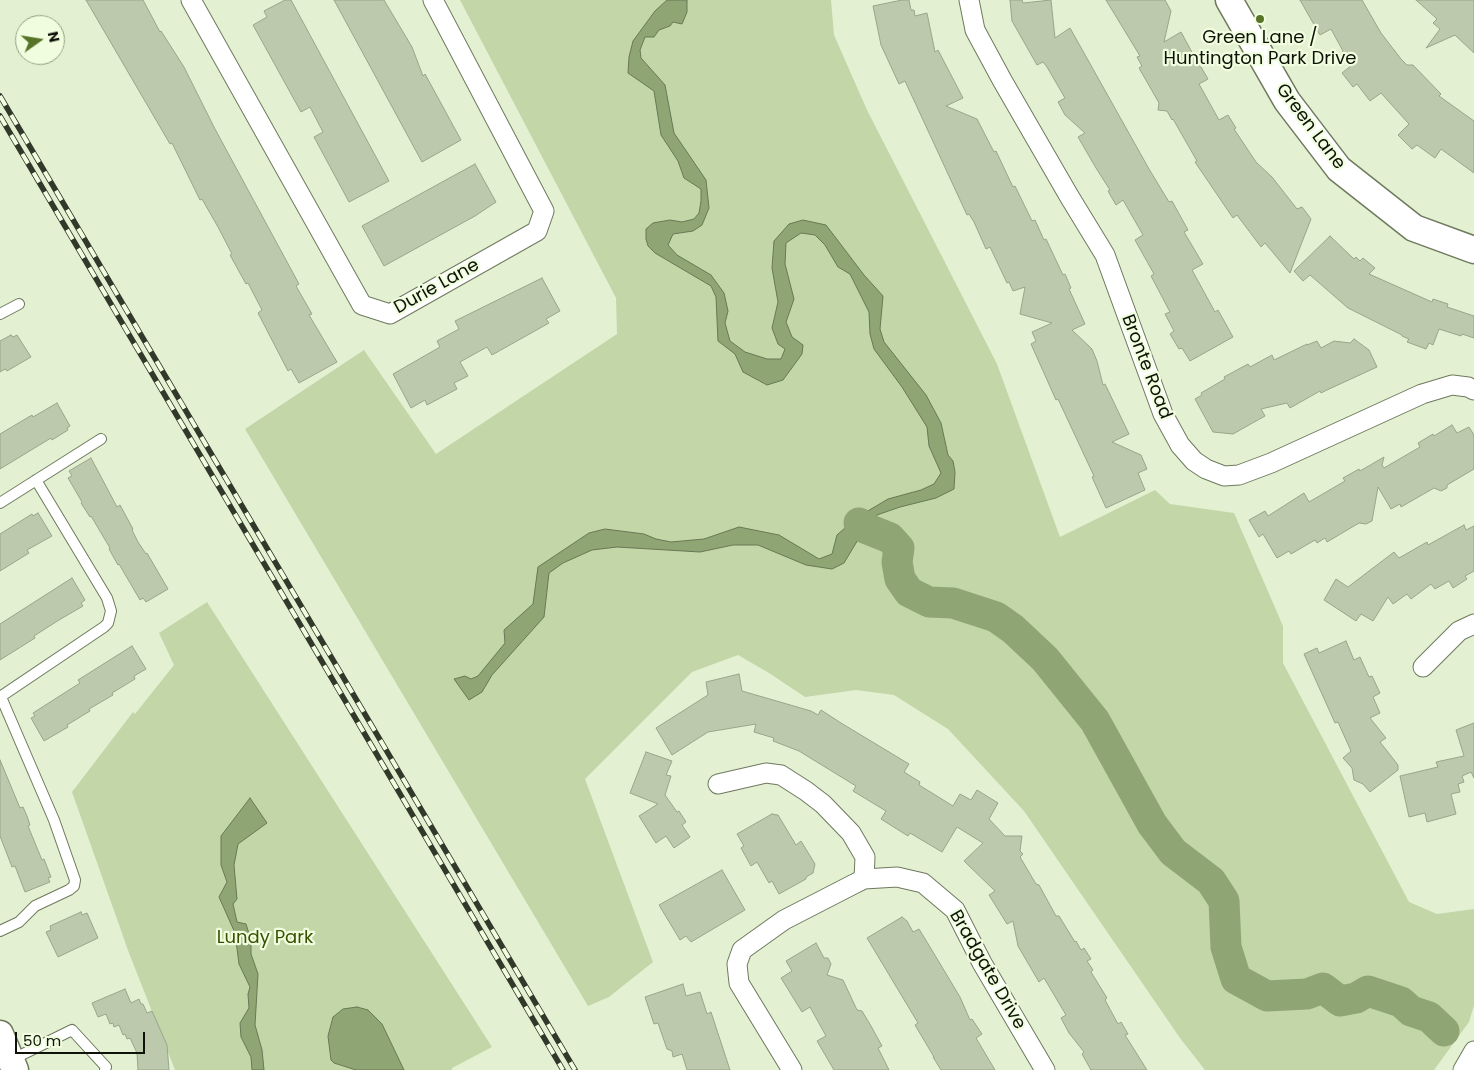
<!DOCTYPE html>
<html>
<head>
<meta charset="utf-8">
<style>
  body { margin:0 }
  #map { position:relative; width:1474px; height:1070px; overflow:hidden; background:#e3f1d2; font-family:Poppins,sans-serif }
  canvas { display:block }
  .north { position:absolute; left:15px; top:15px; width:50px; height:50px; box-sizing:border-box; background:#f0fedf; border:1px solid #96a089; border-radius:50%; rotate:77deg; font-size:14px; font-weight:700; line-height:20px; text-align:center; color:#0e1208 }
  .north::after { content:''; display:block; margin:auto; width:18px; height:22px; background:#587428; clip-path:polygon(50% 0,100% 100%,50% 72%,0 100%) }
  .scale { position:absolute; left:15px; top:1032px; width:130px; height:22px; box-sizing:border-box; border:2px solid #0e1208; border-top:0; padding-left:6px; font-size:15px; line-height:18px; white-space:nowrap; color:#0e1208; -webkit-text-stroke:4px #f0fedf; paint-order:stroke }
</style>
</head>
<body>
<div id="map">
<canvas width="1474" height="1070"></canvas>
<div class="north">N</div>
<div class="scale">50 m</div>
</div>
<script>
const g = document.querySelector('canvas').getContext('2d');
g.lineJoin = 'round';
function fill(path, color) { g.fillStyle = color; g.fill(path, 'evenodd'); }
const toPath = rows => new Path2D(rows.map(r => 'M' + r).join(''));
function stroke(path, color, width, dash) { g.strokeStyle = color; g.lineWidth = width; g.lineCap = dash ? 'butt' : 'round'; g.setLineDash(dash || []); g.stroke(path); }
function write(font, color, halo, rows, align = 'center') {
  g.font = font + ' Poppins,sans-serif'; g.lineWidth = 4.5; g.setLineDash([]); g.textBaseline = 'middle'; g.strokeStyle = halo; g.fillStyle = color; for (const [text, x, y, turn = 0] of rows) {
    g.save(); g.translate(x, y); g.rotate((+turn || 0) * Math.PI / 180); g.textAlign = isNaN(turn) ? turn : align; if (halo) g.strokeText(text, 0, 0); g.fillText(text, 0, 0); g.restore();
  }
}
fill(toPath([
  [460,0,831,0,834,35,867,110,997,364,1060,537,1155,490,1170,504,1234,513,1283,626,1283,663,1409,902,1437,914,1474,909,1474,1005,1469,1022,1434,1070,1205,1070,1180,1038,1024,811,948,729,894,695,856,690,805,697,769,673,738,655,692,672,585,779,653,962,609,997,588,1006,245,429,364,350,436,454,617,334,616,298],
  [207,602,492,1047,452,1068,452,1070,175,1070,129,953,72,792,133,712,135,714,174,665,159,633]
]), '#c2d6a8');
const water = toPath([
  [667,0,687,0,687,12,682,24,673,22,670,26,659,30,654,37,645,37,640,50,641,58,665,85,674,133,706,180,709,208,702,225,693,231,673,234,668,245,677,255,711,275,724,293,728,311,725,323,730,341,745,352,767,359,781,359,785,349,778,344,772,328,778,302,772,268,774,241,789,224,803,220,826,225,864,275,883,296,880,329,884,342,926,395,941,423,948,455,953,461,955,472,954,489,936,498,900,507,877,515,865,528,844,563,832,569,806,565,758,545,733,545,700,552,617,547,592,550,563,563,549,573,544,617,492,675,482,692,469,700,454,679,465,676,471,679,478,676,505,643,504,630,533,604,538,567,589,533,605,529,644,534,656,539,671,542,704,539,739,527,779,535,819,559,832,554,837,535,856,518,888,499,921,490,934,484,941,473,929,446,927,427,902,387,874,349,870,334,869,312,850,274,838,267,825,245,815,235,801,233,786,243,785,264,794,299,786,322,792,337,803,345,802,354,783,380,767,385,743,372,735,354,718,341,716,297,711,286,655,253,648,246,646,239,646,229,653,223,670,220,682,222,694,219,699,213,701,201,701,189,684,178,678,161,661,135,654,91,628,73,629,57,633,41,655,11,667,0],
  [250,798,267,823,238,844,234,865,237,899,233,904,237,922,246,924,251,940,251,954,258,974,255,1025,262,1050,264,1070,252,1070,251,1057,241,1037,240,1023,249,1008,248,994,250,987,239,964,235,933,219,897,227,882,221,865,221,836,250,798],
  [357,1007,368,1010,382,1024,404,1070,356,1070,334,1063,331,1060,328,1036,333,1017,343,1009,357,1007]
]);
fill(water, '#90a574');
stroke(water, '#697954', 1);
stroke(toPath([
  [859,523,865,528,890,538,899,548,897,562,900,579,909,592,929,602,953,603,996,617,1013,629,1045,659,1095,721,1152,824,1173,852,1211,881,1224,901,1226,947,1236,979,1267,996,1307,994,1323,988,1340,1001,1356,998,1368,991,1401,1002,1411,1011,1429,1017,1444,1031]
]), '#90a574', 31);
const building = toPath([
  [86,0,143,0,160,32,161,31,184,67,215,129,299,284,296,286,312,314,309,315,337,362,299,383,291,369,288,371,258,313,262,310,248,283,246,284,230,255,232,254,218,227,202,199,200,200,172,143,170,144,86,0],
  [285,0,291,0,389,181,349,202,314,137,323,132,310,107,301,112,253,25,267,17,264,11,285,0],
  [334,0,384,0,412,47,423,76,425,74,461,140,422,162,334,0],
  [902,0,909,0,911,10,914,10,915,16,927,13,935,52,938,50,963,98,946,106,977,119,994,152,996,151,1013,187,1015,186,1032,221,1035,220,1044,240,1046,239,1063,275,1065,274,1071,288,1069,289,1085,324,1072,330,1092,349,1097,361,1103,385,1105,384,1129,434,1112,442,1141,455,1147,469,1138,473,1145,490,1106,508,1092,477,1094,476,1058,399,1056,400,1031,344,1036,341,1032,332,1052,323,1020,314,1025,287,1013,291,1009,282,1007,283,990,247,986,249,974,222,969,214,967,215,905,81,899,84,881,45,873,6,902,0],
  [1010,0,1022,0,1023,3,1051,0,1055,38,1070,28,1149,169,1169,202,1172,201,1188,230,1184,232,1203,264,1192,270,1215,312,1218,310,1233,337,1190,361,1182,348,1179,349,1170,334,1174,331,1165,314,1170,312,1151,276,1154,274,1135,240,1143,235,1123,200,1116,205,1108,191,1110,190,1096,168,1078,137,1085,133,1065,115,1058,102,1065,98,1047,67,1043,62,1037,65,1012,21,1010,0],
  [1106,0,1165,0,1171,11,1164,42,1181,32,1200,67,1201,67,1208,79,1199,84,1219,120,1228,115,1236,128,1234,129,1256,162,1272,177,1297,209,1302,207,1311,219,1290,273,1265,243,1261,247,1237,215,1233,218,1195,162,1197,161,1173,119,1172,120,1167,111,1158,110,1159,103,1139,68,1142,66,1137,57,1140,56,1106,0],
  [1300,0,1362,0,1381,33,1401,59,1407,65,1413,65,1441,94,1439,96,1474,121,1474,173,1441,149,1435,158,1417,145,1412,149,1398,135,1409,124,1381,93,1370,101,1357,84,1353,87,1342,73,1352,65,1342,52,1343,51,1331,29,1320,35,1300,0],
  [1416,0,1474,0,1474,53,1455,35,1426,48,1440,29,1433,23,1437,19,1416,0],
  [475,164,496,202,475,216,384,266,362,226,475,164],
  [1330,236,1354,259,1356,257,1360,261,1363,258,1375,268,1369,274,1432,302,1433,299,1448,304,1447,307,1474,316,1474,338,1462,334,1461,336,1439,329,1433,345,1429,343,1426,349,1407,342,1409,339,1402,336,1402,335,1348,308,1310,275,1303,281,1294,271,1330,236],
  [542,278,560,311,546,319,549,323,492,355,487,347,460,362,468,376,454,383,457,389,427,405,425,400,411,408,393,374,440,347,437,341,459,329,455,321,542,278],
  [11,335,13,337,17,335,31,357,7,371,5,369,0,372,0,341,11,335],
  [1354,339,1369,350,1377,367,1327,390,1321,393,1320,391,1290,408,1287,403,1261,409,1265,416,1233,434,1213,432,1195,399,1202,395,1201,393,1225,379,1224,377,1248,364,1250,367,1272,355,1274,360,1307,344,1307,345,1317,341,1321,348,1334,341,1350,343,1354,339],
  [57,403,70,426,67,428,68,430,52,440,51,438,0,469,0,434,32,415,33,417,57,403],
  [1452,425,1457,433,1469,427,1474,435,1474,469,1447,485,1447,488,1441,491,1434,488,1401,507,1400,504,1391,509,1378,487,1372,521,1366,524,1359,523,1327,542,1325,538,1317,543,1315,540,1291,554,1289,551,1277,558,1263,534,1259,537,1249,520,1265,511,1268,516,1304,493,1309,502,1345,481,1343,478,1359,469,1360,471,1384,457,1382,465,1384,468,1420,447,1418,443,1433,434,1434,436,1452,425],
  [91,458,117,507,120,505,133,529,132,530,138,542,146,554,147,553,168,589,146,602,143,598,140,600,119,564,118,565,109,549,110,548,91,516,90,517,81,503,82,502,68,478,72,476,69,471,91,458],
  [38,513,52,536,27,550,29,553,0,571,0,534,32,514,33,516,38,513],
  [1464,525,1466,530,1474,526,1474,571,1465,576,1467,579,1453,588,1449,581,1435,589,1431,584,1411,599,1407,594,1393,604,1388,597,1373,621,1361,614,1356,621,1324,600,1336,579,1348,587,1394,552,1399,558,1427,542,1428,545,1464,525],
  [72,578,85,600,81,603,83,606,59,620,34,636,35,638,0,660,0,624,72,578],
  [1346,641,1354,660,1360,657,1369,677,1372,676,1380,693,1373,697,1380,713,1370,718,1386,738,1380,742,1398,765,1398,770,1370,792,1363,784,1354,780,1352,768,1343,758,1351,751,1338,722,1335,723,1304,654,1317,648,1319,653,1346,641],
  [132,646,146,669,134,676,135,679,112,693,113,695,89,709,90,711,67,725,68,727,44,741,31,718,35,716,33,713,80,683,78,680,132,646],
  [739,674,742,691,811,711,818,715,821,710,841,723,909,764,904,772,920,782,919,785,953,806,960,794,971,800,977,790,998,803,989,819,1005,836,1022,836,1020,851,1023,854,1020,857,1036,884,1039,885,1056,916,1059,916,1075,942,1076,941,1081,950,1084,948,1091,959,1087,961,1093,970,1091,972,1107,998,1105,1000,1118,1024,1121,1022,1128,1034,1125,1035,1147,1070,1091,1070,1082,1054,1084,1052,1069,1033,1061,1018,1066,1015,1044,978,1039,982,1018,946,1013,921,1007,924,989,895,995,891,964,861,983,843,957,827,942,852,910,833,908,836,881,819,886,811,853,791,856,786,799,751,773,741,774,738,754,732,756,724,708,732,672,755,656,728,708,695,706,682,739,674],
  [1474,723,1474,778,1471,772,1462,776,1464,782,1458,784,1460,792,1451,794,1456,814,1427,822,1425,813,1409,817,1400,776,1438,767,1436,762,1464,756,1456,730,1474,723],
  [646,752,672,761,666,775,671,776,665,795,677,812,679,811,686,822,682,825,690,837,674,848,666,836,656,843,639,816,658,804,630,793,646,752],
  [0,760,20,808,23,807,27,816,30,825,28,826,42,860,44,859,51,877,48,878,50,882,25,892,15,866,12,867,0,836,0,760],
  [772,814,778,815,796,845,801,841,815,864,813,873,806,877,806,879,779,894,772,881,769,883,757,862,751,866,741,848,744,846,737,834,772,814],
  [722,870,745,910,691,942,686,936,680,940,659,905,722,870],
  [81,912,82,915,87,913,98,938,58,957,46,932,51,930,50,926,81,912],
  [902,917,907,921,913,932,919,929,930,947,960,997,970,1020,972,1019,982,1034,976,1038,995,1070,941,1070,933,1057,934,1057,915,1025,918,1023,867,938,902,917],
  [816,943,824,958,828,958,831,964,827,975,843,980,857,1010,862,1011,871,1026,882,1046,878,1048,889,1070,834,1070,817,1041,826,1036,810,1007,802,1012,781,978,792,971,786,961,816,943],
  [683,984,686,996,700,992,707,1014,711,1012,730,1070,687,1070,682,1054,673,1057,672,1051,667,1049,658,1023,654,1024,645,997,683,984],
  [125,989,131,1003,139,999,141,1004,143,1004,147,1013,152,1011,167,1045,169,1070,138,1070,137,1053,130,1038,127,1039,125,1034,123,1035,119,1025,114,1027,113,1023,110,1024,106,1014,98,1017,92,1003,125,989]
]);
fill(building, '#bcc9ac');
stroke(building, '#99a589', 1);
const lane = toPath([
  [0,314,19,304],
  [0,503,101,439],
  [0,697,104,627,108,623,111,611,107,598,36,480],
  [0,931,19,922,35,906,69,890,74,886,75,880,54,820,1,697],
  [11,1060,72,1030,106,1067,105,1070]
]);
const street = toPath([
  [191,0,362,305,390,314,537,231,544,211,433,0],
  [969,0,975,30,1002,80,1069,196,1105,255,1163,414,1180,445,1194,461,1206,469,1224,476,1239,475,1271,463,1422,394,1452,385,1468,387,1474,390],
  [1423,667,1459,631,1474,624],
  [718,784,766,773,781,775,806,791,823,804,851,833,865,857,864,879],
  [792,1070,739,983,737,964,742,950,784,920,854,884,864,879,897,877,923,883,955,910,982,963,1045,1070],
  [1463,1070,1474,1051]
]);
const secondary = toPath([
  [1229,0,1287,101,1339,169,1414,228,1474,250],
  [0,1034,15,1070]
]);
stroke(lane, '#6e795e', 12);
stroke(street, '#6e795e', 21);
stroke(secondary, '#6e795e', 29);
stroke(lane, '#fff', 10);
stroke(street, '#fff', 19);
stroke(secondary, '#fff', 26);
const rail = toPath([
  [0,96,575,1070],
  [0,116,563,1070]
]);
stroke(rail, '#32382a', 5.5);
stroke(rail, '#f0fedf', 4, [11]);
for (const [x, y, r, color] of [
  [1260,19,5,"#587428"]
]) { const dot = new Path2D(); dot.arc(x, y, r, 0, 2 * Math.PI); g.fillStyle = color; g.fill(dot); stroke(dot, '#f0fedf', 2); }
write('18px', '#0e1208', '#f0fedf', [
  ["Green Lane /",1260,38],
  ["Huntington Park Drive",1260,59]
]);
write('18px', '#0e1208', '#f0fedf', [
  ["Green Lane",1310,127,53],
  ["Durie Lane",437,287,-29],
  ["Bronte Road",1146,367,69],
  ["Bradgate Drive",987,970,60]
]);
write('18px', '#385000', '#f0fedf', [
  ["Lundy Park",265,938]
]);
</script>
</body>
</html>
